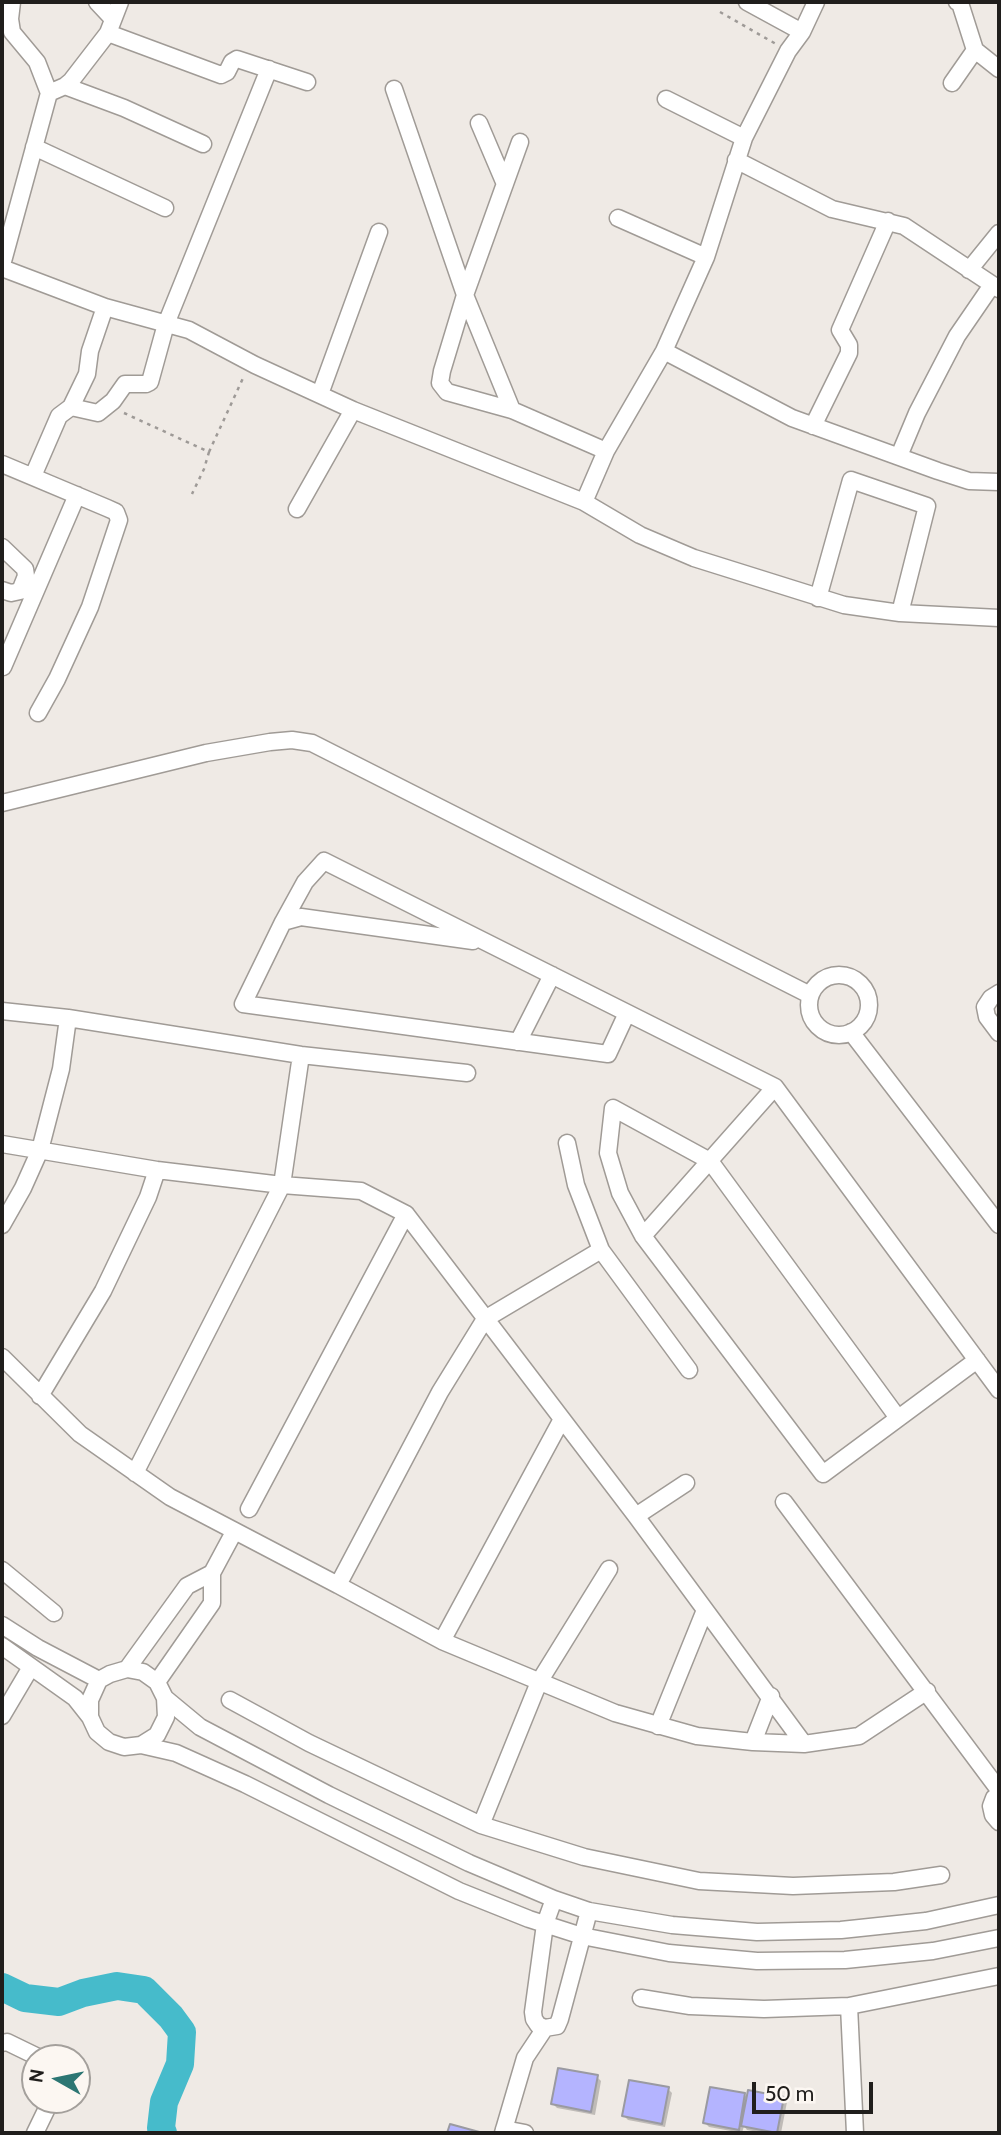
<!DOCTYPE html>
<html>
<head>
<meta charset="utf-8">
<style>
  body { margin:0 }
  #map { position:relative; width:1001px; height:2135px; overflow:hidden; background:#efeae5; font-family:Cabin,sans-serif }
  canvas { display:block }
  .frame { position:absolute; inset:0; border:4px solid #201e1c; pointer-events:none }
  .north { position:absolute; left:21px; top:2044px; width:70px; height:70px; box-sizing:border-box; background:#fcf7f2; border:2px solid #a4a09c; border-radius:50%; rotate:279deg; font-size:19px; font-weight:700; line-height:28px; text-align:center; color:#201e1c }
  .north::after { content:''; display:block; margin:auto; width:24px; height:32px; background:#2c7673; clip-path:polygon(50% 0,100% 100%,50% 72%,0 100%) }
  .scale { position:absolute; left:752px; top:2082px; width:121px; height:32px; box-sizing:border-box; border:4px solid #201e1c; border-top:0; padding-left:9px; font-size:21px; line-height:24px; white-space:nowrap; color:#201e1c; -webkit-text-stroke:5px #fcf7f2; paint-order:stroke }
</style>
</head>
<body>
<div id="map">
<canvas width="1001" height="2135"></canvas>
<div class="frame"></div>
<div class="north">N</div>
<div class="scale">50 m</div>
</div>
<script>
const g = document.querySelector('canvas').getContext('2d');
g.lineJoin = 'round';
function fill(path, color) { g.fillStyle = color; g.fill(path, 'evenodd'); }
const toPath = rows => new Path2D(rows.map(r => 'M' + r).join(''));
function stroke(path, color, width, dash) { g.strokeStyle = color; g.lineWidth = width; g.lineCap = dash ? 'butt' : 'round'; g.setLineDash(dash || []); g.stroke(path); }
fill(toPath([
  [597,2077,601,2081,595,2115,557,2108,553,2104],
  [668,2089,672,2093,665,2127,628,2120,624,2116],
  [745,2095,748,2099,783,2098,787,2102,781,2133,764,2133,747,2130,744,2126,742,2133,709,2127,705,2123]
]), '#0003');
stroke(toPath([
  [2,1987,25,1998,59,2002,83,1993,117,1986,144,1990,171,2017,182,2032,180,2064,164,2102,161,2128,163,2133]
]), '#46bbcb', 28);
const building = toPath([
  [558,2068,598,2075,591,2112,551,2104,558,2068],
  [629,2080,669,2087,662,2124,622,2116,629,2080],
  [710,2087,745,2093,739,2130,703,2123,710,2087],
  [748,2090,784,2097,777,2133,741,2126,748,2090],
  [450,2124,483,2133,447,2133,450,2124]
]);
fill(building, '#b4b4ff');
stroke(building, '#9a9aa1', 2);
const street = toPath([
  [12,2,10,19,12,32,37,62,49,93],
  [97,2,112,18],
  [747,2,802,32,816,2],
  [957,2,960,3,975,50,999,69],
  [108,33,221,75,227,72,232,62,237,59,307,82],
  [952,83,975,50],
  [65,86,124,108,203,144],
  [394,89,465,295,512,410],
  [666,99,744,138],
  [479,123,505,184],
  [520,142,465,295,442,371,440,383,447,392,512,410,606,451],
  [34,147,165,208],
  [736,160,832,209,904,226,999,289],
  [618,218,706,257],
  [2,265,49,93,65,86,71,81,108,33,120,2],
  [2,268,105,307,189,330,255,365,353,410,584,502,640,535,694,558,844,605,900,613,999,618],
  [969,270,999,233],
  [664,351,792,418,938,471,969,481,999,482],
  [320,394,379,232],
  [71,407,87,374,90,351,105,307],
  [813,426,849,353,849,345,840,330,888,221],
  [899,456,917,413,957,336,992,285],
  [2,464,107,508,116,512,119,520,90,607,57,679,38,713],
  [33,476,59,416,71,407,98,413,113,401,125,384,146,384,150,382,166,324,269,69],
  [584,502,606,451,664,351,706,257,744,138,788,51,802,32],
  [297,509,353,410],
  [2,547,25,569,26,576,20,591,11,593,2,590],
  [818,598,851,480,927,506,900,613],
  [3,667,77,495],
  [2,803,206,753,270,742,292,740,312,743,810,995],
  [283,922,305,882,324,861,775,1087,999,1390],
  [473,941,301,917,283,922,243,1004,608,1054,627,1013],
  '809 1005a30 30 0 1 1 60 0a30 30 0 1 1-60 0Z',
  [999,993,991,998,985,1007,987,1017,999,1033],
  [2,1011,68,1018,301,1055,467,1073],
  [851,1032,999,1225],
  [518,1042,552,975],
  [301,1055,282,1185,361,1191,406,1214,636,1516,804,1744,753,1742,697,1736,615,1713,442,1641,338,1585],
  [567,1143,576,1185,601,1250,689,1370],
  [2,1144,157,1170,282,1185,135,1473],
  [2,1225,23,1188,40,1150,61,1069,68,1018],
  [643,1236,775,1087],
  [2,1357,80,1434,170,1497,338,1585,440,1392,485,1319,601,1250],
  [40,1396,103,1291,148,1197,157,1170],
  [898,1418,710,1161,613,1108,608,1153,620,1193,643,1236,823,1474,977,1360],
  [784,1502,999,1790],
  [249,1509,406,1214],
  [636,1516,686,1483],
  [2,1570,54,1613],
  [2,1625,38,1648,99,1680],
  [442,1641,562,1419],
  [2,1646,75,1698,90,1717,97,1732,109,1742,124,1747,141,1745,157,1735,166,1717,165,1698,157,1682,143,1672,127,1669,110,1674,99,1680,90,1700,90,1717],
  [127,1669,187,1586,212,1573],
  [157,1682,212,1603,212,1573,234,1532],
  [165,1698,200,1727,329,1795,469,1863,554,1899,589,1911,672,1925,757,1932,841,1930,926,1921,999,1905],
  [230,1700,309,1743,481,1825,584,1857,699,1881,793,1886,894,1882,941,1875],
  [2,1716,31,1667],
  [658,1726,705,1610],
  [753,1742,771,1696],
  [804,1744,859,1736,927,1691],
  [141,1745,176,1753,245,1784,459,1891,529,1919,582,1936,669,1953,757,1961,845,1960,933,1951,999,1938],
  [999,1794,994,1798,991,1806,993,1815,999,1822],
  [481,1825,539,1682,609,1569],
  [554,1899,545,1924,533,2012,534,2019,538,2025,545,2028,557,2026,560,2019,589,1911],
  [641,1998,690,2006,764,2009,849,2006,999,1976],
  [849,2006,855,2133],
  [2,2043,7,2042,40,2058],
  [504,2129,525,2133],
  [35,2133,51,2100],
  [503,2133,525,2058,545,2028]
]);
stroke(street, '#a09b96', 19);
stroke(toPath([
  [720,12,776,44],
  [124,413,209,452,204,469,192,494],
  [209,452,244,376]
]), '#9e9a97', 2.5, [3.5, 5]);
stroke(street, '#fff', 16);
</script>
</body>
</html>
